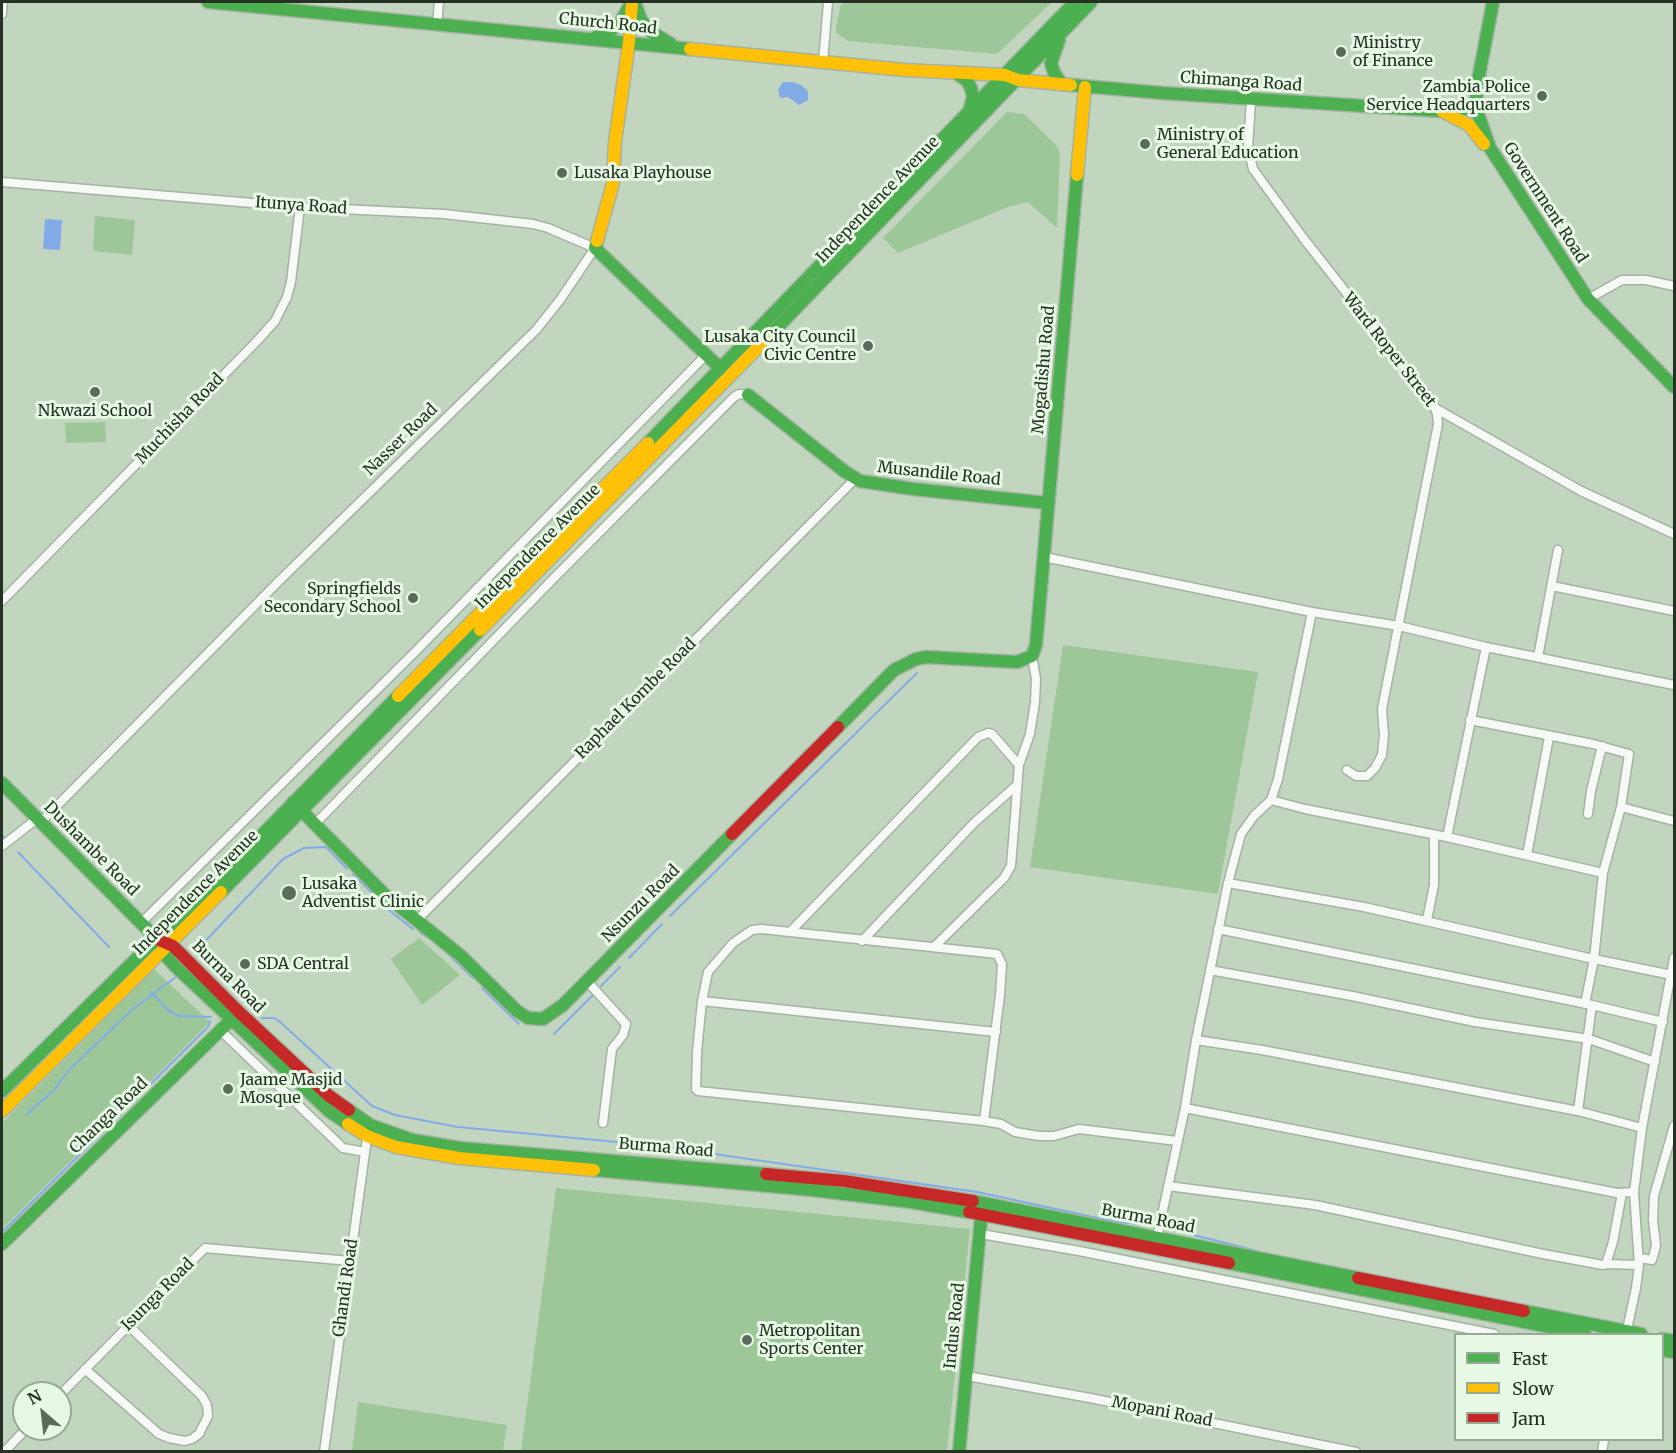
<!DOCTYPE html>
<html>
<head>
<meta charset="utf-8">
<style>
  body { margin:0 }
  #map { position:relative; width:1676px; height:1453px; overflow:hidden; background:#c2d5bf; font-family:Merriweather,serif }
  canvas { display:block }
  .frame { position:absolute; inset:0; border:3px solid #253223; pointer-events:none }
  .legend { position:absolute; left:1454px; top:1333px; width:210px; height:108px; box-sizing:border-box; background:#e7f9e5; border:2px solid #99a997; margin:0; padding:8px 10px; list-style:none; font-size:18px; color:#253223 }
  .legend li { display:flex; align-items:center; gap:12px; height:30px }
  .legend b { width:30px; border:2px solid #99a997 }
  .north { position:absolute; left:12px; top:1381px; width:60px; height:60px; box-sizing:border-box; background:#e7f9e5; border:2px solid #99a997; border-radius:50%; rotate:332deg; font-size:16px; font-weight:700; line-height:24px; text-align:center; color:#253223 }
  .north::after { content:''; display:block; margin:auto; width:21px; height:27px; background:#5c6b5a; clip-path:polygon(50% 0,100% 100%,50% 72%,0 100%) }
</style>
</head>
<body>
<div id="map">
<canvas width="1676" height="1453"></canvas>
<div class="frame"></div>
<ul class="legend">
<li><b style="height:8px;background:#4caf50"></b>Fast</li>
<li><b style="height:8px;background:#ffc107"></b>Slow</li>
<li><b style="height:8px;background:#c62828"></b>Jam</li>
</ul>
<div class="north">N</div>
</div>
<script>
const g = document.querySelector('canvas').getContext('2d');
g.lineJoin = 'round';
function fill(path, color) { g.fillStyle = color; g.fill(path, 'evenodd'); }
const toPath = rows => new Path2D(rows.map(r => 'M' + r).join(''));
function stroke(path, color, width, dash) { g.strokeStyle = color; g.lineWidth = width; g.lineCap = dash ? 'butt' : 'round'; g.setLineDash(dash || []); g.stroke(path); }
function write(font, color, halo, rows, align = 'center') {
  g.font = font + ' Merriweather,serif'; g.lineWidth = 6; g.setLineDash([]); g.textBaseline = 'middle'; g.strokeStyle = halo; g.fillStyle = color; for (const [text, x, y, turn = 0] of rows) {
    g.save(); g.translate(x, y); g.rotate((+turn || 0) * Math.PI / 180); g.textAlign = isNaN(turn) ? turn : align; if (halo) g.strokeText(text, 0, 0); g.fillText(text, 0, 0); g.restore();
  }
}
fill(toPath([
  [847,2,1052,2,997,54,848,41,836,33,836,26,841,5],
  [1007,112,1024,114,1056,145,1060,154,1057,228,1028,202,1008,207,898,253,883,238],
  [95,216,135,220,132,255,93,251],
  [105,422,106,442,66,443,65,423],
  [1063,645,1258,672,1218,894,1030,867],
  [419,938,460,975,422,1005,391,959],
  [154,969,210,1022,2,1229,2,1123],
  [556,1188,970,1229,947,1451,521,1451],
  [358,1402,507,1425,503,1451,352,1451]
]), '#9dc799');
fill(toPath([
  [783,82,793,82,801,85,808,91,808,100,799,105,788,97,780,98,778,90],
  [45,219,62,220,60,250,43,249]
]), '#82abe8');
stroke(toPath([
  [2,835,5,838],
  [18,852,109,947],
  [353,874,390,911,413,929],
  [670,916,917,673],
  [420,933,429,938],
  [443,949,473,978],
  [195,952,283,859,304,848,326,847,347,869],
  [629,958,662,924],
  [601,986,620,967],
  [482,988,519,1024],
  [151,992,169,1011,179,1016,211,1017],
  [262,1018,274,1018,279,1021,372,1106,395,1115,458,1127,659,1146,977,1192,1116,1222,1152,1225],
  [554,1034,594,994],
  [27,1114,55,1089,69,1070,132,1010,177,976],
  [1166,1228,1257,1251],
  [2,1232,208,1027,210,1021]
]), '#82abe8', 2);
const street = toPath([
  [2,14,3,2],
  [437,25,439,2],
  [823,62,828,2],
  [1251,100,1248,148,1253,169,1304,239,1433,403,1437,414,1438,424,1382,709,1384,735,1382,755,1375,768,1367,776,1356,776,1347,770],
  [2,182,300,207,444,214,533,224,548,228,595,248,560,300,536,330,279,581,41,822],
  [1588,299,1622,280,1646,280,1674,286],
  [1435,408,1581,491,1674,534],
  [1044,557,1312,612,1399,626,1486,647,1674,685],
  [1552,586,1674,611],
  [2,601,258,340,275,321,287,297,291,282,300,207],
  [1538,657,1558,550],
  [1470,720,1593,744,1629,754,1621,807,1603,873,1594,959,1585,1004],
  [1271,800,1305,809,1447,837,1603,873],
  [1621,807,1674,821],
  [1588,814,1591,791,1602,746],
  [315,824,555,577,734,397,739,394,748,395],
  [1447,837,1486,647],
  [2,846,38,818],
  [1527,855,1549,737],
  [1228,883,1364,907,1589,958,1672,975],
  [417,920,855,479],
  [1427,920,1434,885,1434,836],
  [141,923,415,652,706,355],
  [1218,929,1592,1005,1663,1022],
  [790,932,978,737,988,733,992,734,1019,765],
  [862,941,974,823,1017,785],
  [934,947,1004,878,1011,866,1019,765,1030,734,1035,702,1036,679,1032,656],
  [1210,970,1352,996,1475,1022,1589,1039,1655,1062],
  [587,981,626,1024,623,1035,612,1049,603,1123],
  [702,1001,996,1032],
  [220,1030,343,1148,365,1152],
  [1196,1040,1262,1050,1578,1111,1642,1128],
  [1185,1108,1617,1193,1634,1192],
  [1578,1111,1592,1005],
  [984,1121,1000,995,1002,964,997,954,762,929,752,930,733,943,708,972,702,1001,697,1052,696,1089,698,1091,984,1121,1001,1124,1015,1132,1039,1136,1054,1136,1079,1129,1177,1141],
  [1168,1186,1315,1205,1543,1254,1603,1265,1606,1264,1613,1242,1622,1193],
  [981,1234,1079,1251,1494,1334],
  [1157,1238,1185,1108,1196,1040,1228,883,1241,834,1254,816,1271,800,1278,779,1312,612],
  [1639,1258,1652,1260,1656,1246,1653,1220,1654,1196,1674,1126],
  [1606,1264,1639,1265],
  [1626,1334,1636,1288,1639,1265,1634,1192,1642,1128,1674,958],
  [85,1369,159,1434,169,1438,185,1441,192,1439,199,1434,208,1416,207,1405,202,1396,128,1325],
  [967,1376,1090,1398,1356,1452],
  [60,1395,205,1248,350,1261],
  [4,1452,26,1429],
  [324,1452,368,1131],
  [1602,1452,1604,1440]
]);
const fast = toPath([
  [208,2,690,49],
  [1493,2,1477,86,1476,108,1490,148,1588,299,1674,387],
  [635,3,641,20,651,32,671,44],
  [596,37,606,35,620,23,630,5],
  [1059,40,1051,63,1054,73,1062,84],
  [956,73,967,81,971,88,973,97,969,112],
  [1071,85,1162,93,1442,111,1476,108],
  [597,241,595,248,721,369],
  [770,335,1091,2],
  [748,395,844,471,860,481,913,489,1047,503],
  [648,443,1075,2],
  [838,727,894,670,916,659,926,657,1017,662,1032,656,1036,645,1077,175],
  [2,783,157,939,165,955,175,966,329,1111,348,1124],
  [293,802,384,894,461,956,517,1011,528,1018,543,1019,563,1005,732,834],
  [221,892,480,630],
  [2,1091,250,847,398,696],
  [349,1110,370,1125,412,1140,460,1148,766,1174],
  [594,1170,813,1190,911,1202,969,1212],
  [973,1201,1358,1278],
  [2,1244,238,1013],
  [1229,1263,1585,1334],
  [1524,1311,1641,1334],
  [1662,1339,1674,1341],
  [1662,1350,1674,1352],
  [959,1452,982,1208]
]);
const slow = toPath([
  [690,49,905,70,1005,75,1018,80,1071,85],
  [1442,111,1469,125,1484,144],
  [1077,175,1085,87],
  [597,241,613,183,615,142,629,42,632,2],
  [480,630,770,335],
  [398,696,648,443],
  [2,1111,221,892],
  [348,1124,367,1136,396,1147,459,1158,594,1170]
]);
const jam = toPath([
  [732,834,838,727],
  [157,939,173,946,239,1012,328,1095,349,1110],
  [766,1174,844,1181,973,1201],
  [969,1212,1229,1263],
  [1358,1278,1524,1311]
]);
stroke(street, '#a4b3a2', 11);
stroke(fast, '#a4b3a2', 15);
stroke(slow, '#a4b3a2', 15);
stroke(jam, '#a4b3a2', 15);
stroke(street, '#f6f9f5', 8);
stroke(fast, '#4caf50', 12);
stroke(slow, '#ffc107', 12);
stroke(jam, '#c62828', 12);
for (const [x, y, r, color] of [
  [1341,52,6,"#5c6b5a"],
  [1542,96,6,"#5c6b5a"],
  [1145,144,6,"#5c6b5a"],
  [562,173,6,"#5c6b5a"],
  [868,346,6,"#5c6b5a"],
  [95,392,6,"#5c6b5a"],
  [413,598,6,"#5c6b5a"],
  [289,893,8,"#5c6b5a"],
  [245,964,6,"#5c6b5a"],
  [228,1089,6,"#5c6b5a"],
  [747,1340,6,"#5c6b5a"]
]) { const dot = new Path2D(); dot.arc(x, y, r, 0, 2 * Math.PI); g.fillStyle = color; g.fill(dot); stroke(dot, '#e7f9e5', 2); }
write('16px', '#253223', '#e7f9e5', [
  ["Church Road",608,24,6],
  ["Chimanga Road",1241,82,4],
  ["Independence Avenue",878,200,-46],
  ["Government Road",1545,203,57],
  ["Itunya Road",301,206,4],
  ["Ward Roper Street",1389,350,52],
  ["Mogadishu Road",1044,370,-85],
  ["Muchisha Road",180,419,-46],
  ["Nasser Road",401,440,-44],
  ["Musandile Road",939,474,6],
  ["Independence Avenue",538,547,-45],
  ["Raphael Kombe Road",636,699,-45],
  ["Dushambe Road",91,849,45],
  ["Independence Avenue",196,893,-45],
  ["Nsunzu Road",641,904,-45],
  ["Burma Road",228,977,45],
  ["Changa Road",109,1116,-44],
  ["Burma Road",666,1148,5],
  ["Burma Road",1148,1219,11],
  ["Ghandi Road",346,1288,-82],
  ["Isunga Road",158,1295,-45],
  ["Indus Road",955,1326,-84],
  ["Mopani Road",1162,1412,11]
]);
write('16px', '#253223', '#e7f9e5', [
  ["Ministry",1353,43],
  ["of Finance",1353,61],
  ["Zambia Police",1530,87,"right"],
  ["Service Headquarters",1530,105,"right"],
  ["Ministry of",1157,135],
  ["General Education",1157,153],
  ["Lusaka Playhouse",574,173],
  ["Lusaka City Council",856,337,"right"],
  ["Civic Centre",856,355,"right"],
  ["Nkwazi School",95,411,"center"],
  ["Springfields",401,589,"right"],
  ["Secondary School",401,607,"right"],
  ["Lusaka",302,884],
  ["Adventist Clinic",302,902],
  ["SDA Central",257,964],
  ["Jaame Masjid",240,1080],
  ["Mosque",240,1098],
  ["Metropolitan",759,1331],
  ["Sports Center",759,1349]
], 'left');
</script>
</body>
</html>
